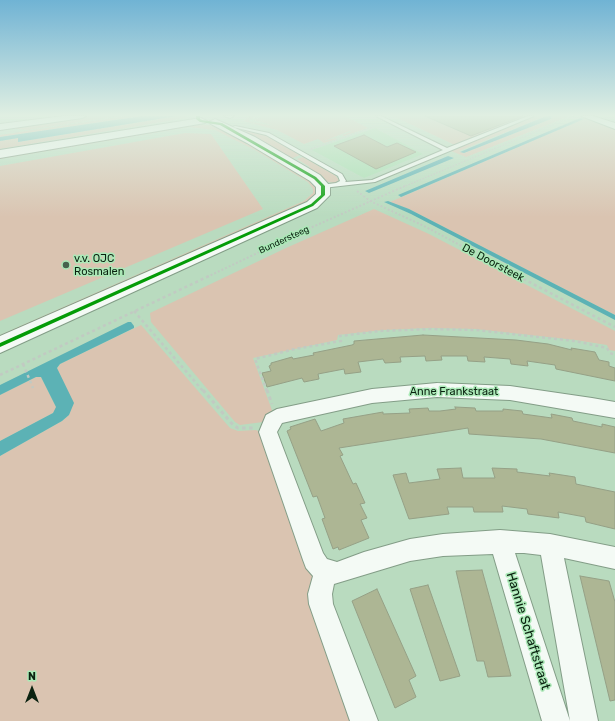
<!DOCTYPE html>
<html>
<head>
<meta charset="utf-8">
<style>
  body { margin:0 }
  #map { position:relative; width:615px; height:721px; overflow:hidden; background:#b9dbbf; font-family:Rubik,sans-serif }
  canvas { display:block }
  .north { position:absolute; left:12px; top:669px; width:40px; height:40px; -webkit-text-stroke:3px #abe9b7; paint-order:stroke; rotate:0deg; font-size:11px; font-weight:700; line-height:16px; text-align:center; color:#0a2210 }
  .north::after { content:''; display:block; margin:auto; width:14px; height:18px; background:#0a2210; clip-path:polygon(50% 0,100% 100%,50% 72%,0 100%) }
</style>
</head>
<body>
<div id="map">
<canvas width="615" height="721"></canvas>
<div class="north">N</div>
</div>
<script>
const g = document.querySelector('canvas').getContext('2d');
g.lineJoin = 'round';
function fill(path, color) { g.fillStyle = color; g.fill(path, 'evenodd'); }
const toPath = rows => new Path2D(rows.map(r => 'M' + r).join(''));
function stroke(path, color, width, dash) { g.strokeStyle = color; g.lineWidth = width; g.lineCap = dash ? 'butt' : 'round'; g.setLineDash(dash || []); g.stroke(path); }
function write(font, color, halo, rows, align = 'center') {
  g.font = font + ' Rubik,sans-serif'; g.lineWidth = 3; g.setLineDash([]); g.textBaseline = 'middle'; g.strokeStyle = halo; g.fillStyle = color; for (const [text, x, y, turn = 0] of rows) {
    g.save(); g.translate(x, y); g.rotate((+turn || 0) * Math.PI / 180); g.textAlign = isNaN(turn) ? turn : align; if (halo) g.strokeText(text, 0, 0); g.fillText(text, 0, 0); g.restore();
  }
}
fill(toPath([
  [375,128,423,154,364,178,312,150]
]), '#aadfb3');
fill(toPath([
  [89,116,119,116,28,130,7,128],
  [125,116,142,116,0,137,0,135],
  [177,116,186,116,186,118,0,149,0,141,18,138,18,142],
  [251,116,257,116,249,120,250,122,270,125,272,125,253,120,263,116,345,116,368,128,344,136,342,135,351,132,350,131,324,141,335,138,337,139,324,143,318,139,304,144,277,130,243,121],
  [393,116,546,116,459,151,464,153,551,119,552,116,570,116,466,157,451,151,459,147],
  [586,118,615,127,615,315,409,209,390,202],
  [196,124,220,126,316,184,318,194,308,203,0,340,0,335,304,201,313,193,313,189,308,182,255,150,215,130,189,127,0,159,0,156],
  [242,129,264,134,300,155,290,159],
  [185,133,211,134,263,209,0,321,0,166],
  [303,157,336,176,339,180,335,183,328,182,306,169,310,167,297,159],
  [374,209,429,234,615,331,615,351,609,350,607,345,575,340,475,329,430,328,384,330,338,335,337,340,253,358,273,413,263,422,240,425,235,422,151,322,150,313,286,248],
  [141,325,230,428,238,431,256,430,262,433,310,565,351,721,0,721,0,456,62,421,69,415,73,403,57,369,60,364],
  [36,377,41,377,56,407,56,410,53,413,0,441,0,395]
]), '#dac4b1');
fill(toPath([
  [142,116,177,116,18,142,18,138,0,141,0,137],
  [546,116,552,116,551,119,464,153,460,152],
  [580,118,584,119,401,197,398,195],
  [448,156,454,158,369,193,365,191],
  [388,201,409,209,615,315,615,320,411,214,384,202],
  [128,322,131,322,134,326,134,328,60,364,57,368,74,403,69,415,62,421,0,456,0,441,53,413,56,407,41,377,36,377,0,395,0,385]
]), '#5cb2b5');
const building = toPath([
  [425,116,523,116,471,136,425,116],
  [364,135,387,147,397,143,416,152,376,169,334,146,364,135],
  [423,335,516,340,548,344,572,350,571,348,595,352,599,360,609,362,609,366,615,368,615,381,556,369,555,365,527,361,528,366,511,364,510,359,484,357,485,362,468,361,467,356,441,356,442,360,426,361,425,356,400,357,401,362,385,363,383,359,358,362,361,372,345,374,344,369,318,374,319,379,304,382,302,378,267,387,262,373,271,371,269,366,271,365,271,363,292,357,293,359,314,355,313,353,352,345,354,344,354,341,423,335],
  [455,407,475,408,476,411,503,411,503,409,522,411,523,414,552,418,551,414,572,418,573,421,602,427,602,424,615,427,615,453,541,439,469,434,468,428,339,448,343,455,340,456,353,484,356,483,365,503,360,504,367,518,361,520,369,538,339,550,338,547,333,549,322,519,325,518,317,496,313,497,287,431,291,429,290,427,315,419,321,431,344,423,343,419,383,412,383,414,410,413,409,409,428,408,429,411,440,411,456,409,455,407],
  [461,468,463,478,495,478,492,468,517,469,517,472,550,476,549,473,575,477,576,484,615,492,615,529,586,522,585,517,558,512,559,518,528,514,527,509,502,506,503,512,474,512,473,507,447,507,449,514,409,519,393,475,406,473,409,483,440,479,437,469,461,468],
  [482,570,500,635,511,676,488,677,484,661,477,661,456,571,482,570],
  [580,576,609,581,615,602,615,700,610,701,580,576],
  [428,585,460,676,440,681,410,589,428,585],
  [377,589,416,676,409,680,416,697,395,708,352,601,377,589]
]);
fill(building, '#adb694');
stroke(building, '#95a086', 1);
const lane = toPath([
  [376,116,381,116,447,148,528,116,534,116,375,182,323,188,320,186,321,185,336,183,340,181,338,176,266,135,233,127,235,126,269,133,342,174,346,181,345,182,372,180,443,150,376,116]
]);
const street = toPath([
  [63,116,86,116,82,118,0,130,0,124,63,116],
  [224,116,234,116,230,118,224,116],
  [581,116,593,116,615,123,615,129,581,116],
  [437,383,510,386,592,398,615,402,615,418,510,400,437,397,372,403,282,423,277,432,323,553,327,559,337,562,364,552,410,539,443,534,500,530,550,534,615,547,615,569,564,558,598,721,570,721,541,555,524,553,515,553,570,721,542,721,493,554,443,556,410,561,334,584,332,594,333,604,378,721,350,721,309,604,308,594,313,576,306,568,303,560,259,432,266,415,277,409,372,389,437,383]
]);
const secondary = toPath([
  [201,118,207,121,205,123,0,158,0,150,201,118],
  [215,119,255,137,320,175,330,186,330,195,317,208,0,353,0,336,307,202,316,194,316,187,310,181,247,143,211,124,209,122,215,119]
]);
stroke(lane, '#839d87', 2);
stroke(street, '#839d87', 2);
stroke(secondary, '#839d87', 2);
stroke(toPath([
  [89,121,122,116],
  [311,149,376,126],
  [403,187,573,116]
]), '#c1cac2', 1.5, [1.5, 1.5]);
stroke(toPath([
  [357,191,370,201,424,226,520,277],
  [207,277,310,228,405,186]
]), '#c1cac2', 2, [2, 2]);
stroke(toPath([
  [518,276,615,327],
  [134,311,203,391],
  [23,364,33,388],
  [0,375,209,276],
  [267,391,255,359,295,349,341,341,340,336,379,331,430,329,476,330,575,341,607,348,610,353,615,355]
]), '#c1cac2', 2.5, [3, 3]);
stroke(toPath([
  [203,390,233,425,238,428,253,428],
  [267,390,272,404]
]), '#c1cac2', 3, [3.5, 3.5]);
fill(lane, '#f4faf5');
fill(street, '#f4faf5');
fill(secondary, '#f4faf5');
fill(toPath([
  [196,116,200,116,200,119,202,120,222,123,316,177,325,186,325,195,313,206,0,347,0,343,311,204,321,195,321,186,314,179,220,125,200,122,196,119,196,116]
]), '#049c07');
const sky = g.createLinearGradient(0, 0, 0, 217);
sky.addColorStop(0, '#70b3d4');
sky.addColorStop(0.53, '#e0efe2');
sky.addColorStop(1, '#e0efe200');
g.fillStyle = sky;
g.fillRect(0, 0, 615, 217);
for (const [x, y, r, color] of [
  [66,265,4,"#47634d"]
]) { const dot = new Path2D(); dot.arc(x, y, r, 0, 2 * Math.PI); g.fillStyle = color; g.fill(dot); stroke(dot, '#abe9b7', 1.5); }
write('9px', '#0a2210', '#abe9b7', [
  ["Bundersteeg",284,240,-25]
]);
write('11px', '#0a2210', '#abe9b7', [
  ["v.v. OJC",74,259],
  ["Rosmalen",74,272]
], 'left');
write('11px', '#0a2210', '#abe9b7', [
  ["De Doorsteek",493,263,28],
  ["Anne Frankstraat",454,392]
]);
write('13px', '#0a2210', '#abe9b7', [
  ["Hannie Schaftstraat",528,631,73]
]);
</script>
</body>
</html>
